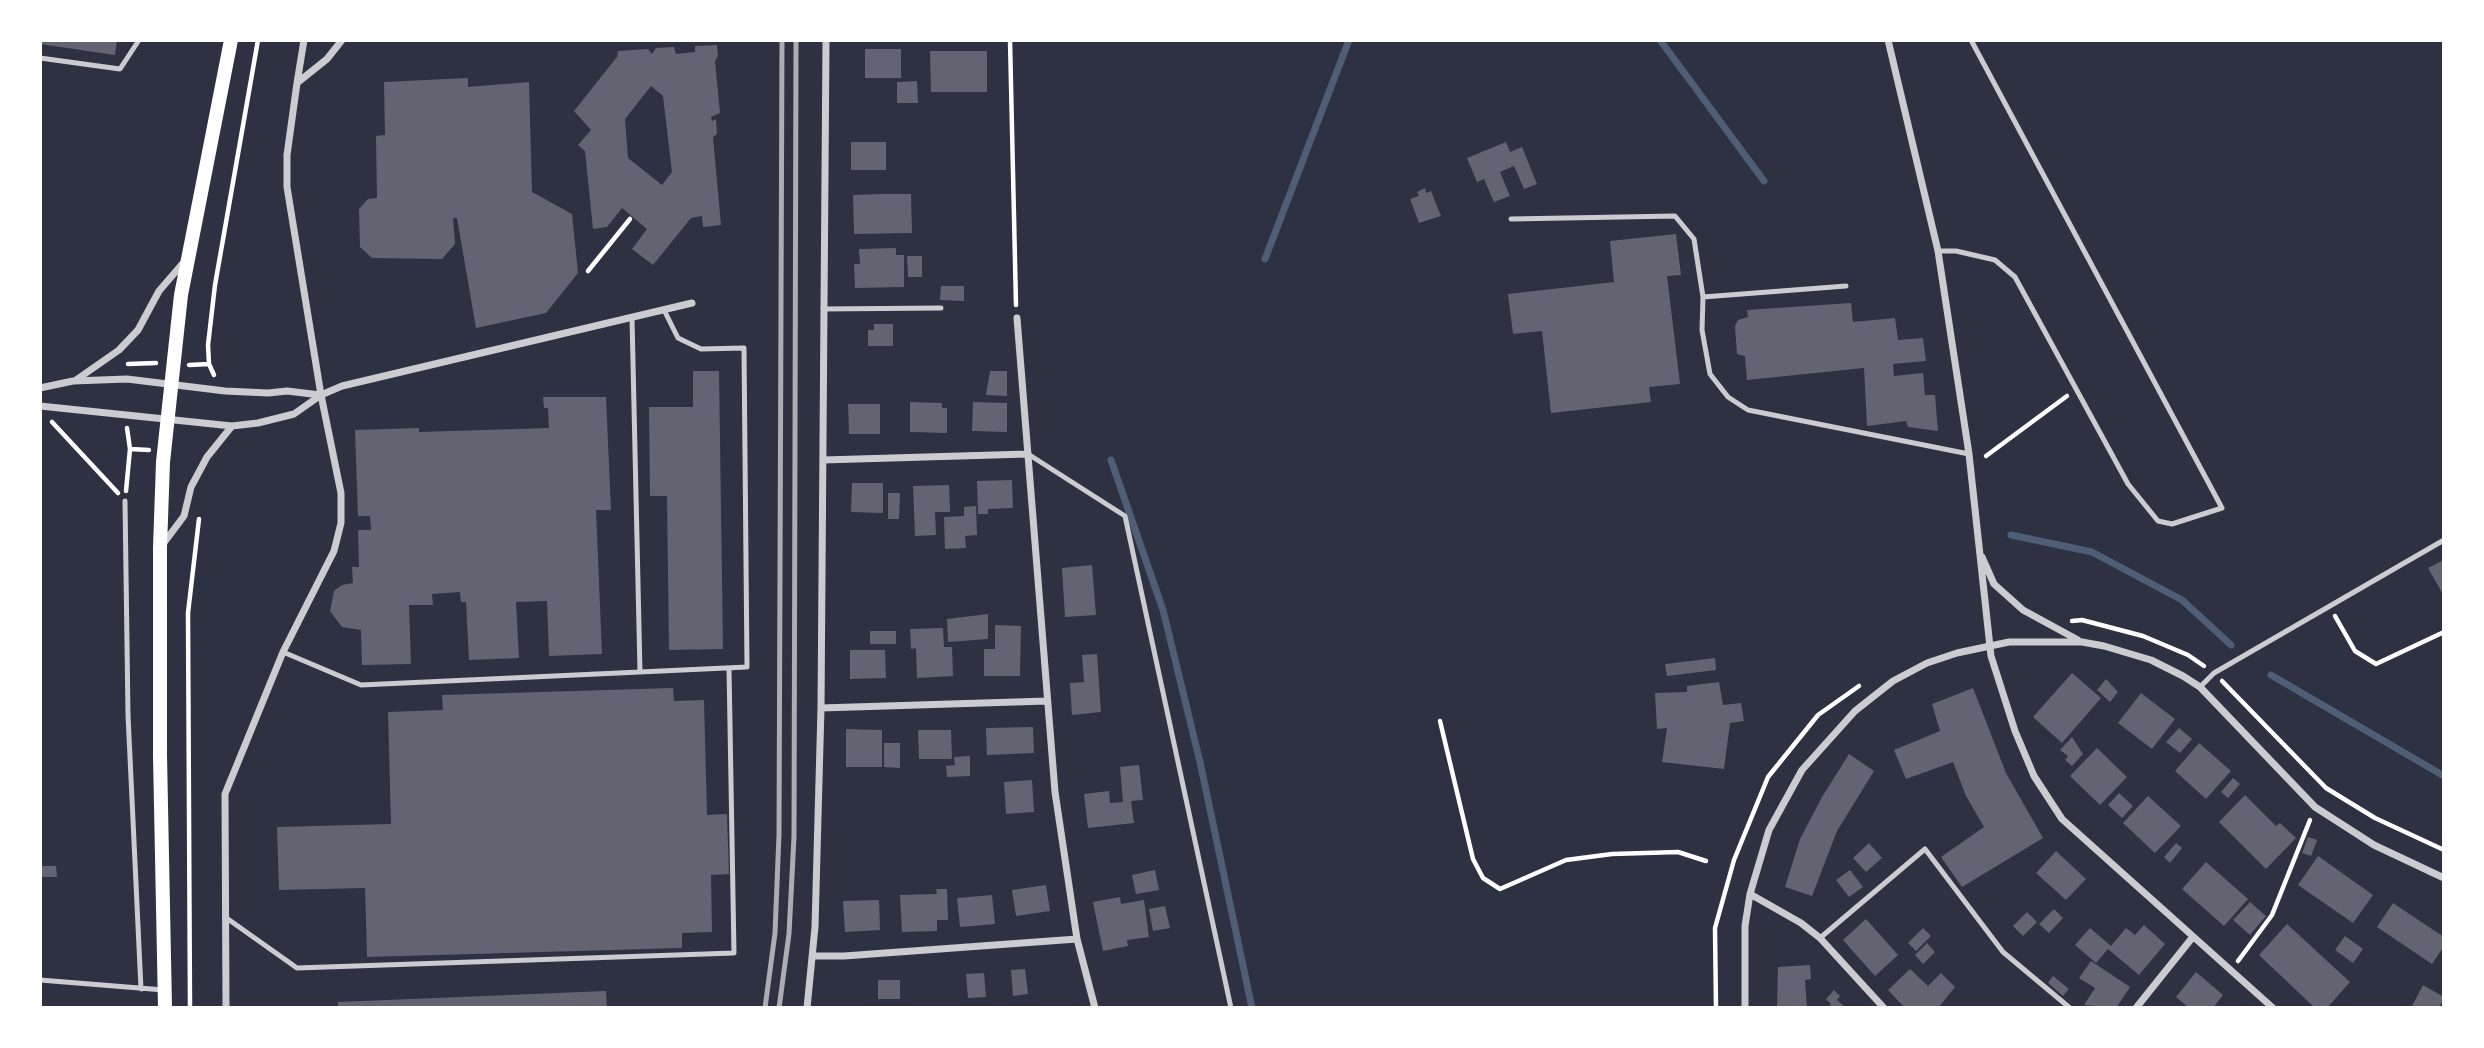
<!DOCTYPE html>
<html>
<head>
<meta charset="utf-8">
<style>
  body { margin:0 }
  #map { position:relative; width:2484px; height:1048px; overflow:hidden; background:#2d3142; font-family:Jost,sans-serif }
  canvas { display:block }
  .frame { position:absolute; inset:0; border:42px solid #fff; pointer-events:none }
</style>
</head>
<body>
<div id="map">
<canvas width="2484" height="1048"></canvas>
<div class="frame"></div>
</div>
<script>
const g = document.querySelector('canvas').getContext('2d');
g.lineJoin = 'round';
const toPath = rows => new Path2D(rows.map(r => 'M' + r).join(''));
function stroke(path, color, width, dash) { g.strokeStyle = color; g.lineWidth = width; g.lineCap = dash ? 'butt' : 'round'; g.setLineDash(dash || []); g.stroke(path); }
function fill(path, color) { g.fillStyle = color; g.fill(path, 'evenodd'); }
stroke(toPath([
  [1660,40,1764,181],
  [1265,259,1349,40],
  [1111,460,1163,610,1200,762,1252,1008],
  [2011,535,2092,552,2182,600,2231,645],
  [2271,675,2444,776]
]), '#4f5d75', 7);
fill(toPath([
  [40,40,117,40,115,55,40,44],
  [717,45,718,56,715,61,720,113,711,117,712,121,716,119,717,134,713,137,721,225,703,227,702,216,691,218,653,265,632,249,647,229,622,208,607,227,593,229,585,151,578,145,591,130,574,111,617,57,618,51,648,49,652,54,656,48,674,47,676,54,695,52,695,46],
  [651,86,663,96,672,172,662,185,628,158,625,119],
  [865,49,901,49,901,78,865,78],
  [930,51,987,51,987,92,931,92],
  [468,78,468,87,529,82,532,192,572,214,578,273,546,313,476,328,457,218,453,218,455,244,442,259,372,258,360,247,359,209,368,199,377,198,376,136,385,135,384,82],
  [917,81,918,103,897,103,897,82],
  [851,142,886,142,886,170,851,170],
  [1506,142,1510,152,1522,147,1537,184,1524,189,1514,166,1500,172,1510,196,1494,202,1484,179,1477,182,1467,158],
  [1425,188,1426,193,1431,191,1441,216,1419,223,1410,199,1419,196,1417,192],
  [882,194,911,194,912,233,854,234,853,195],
  [1676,234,1681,275,1667,276,1680,384,1649,387,1651,402,1551,413,1542,331,1513,334,1508,294,1614,282,1610,241],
  [896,248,896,255,904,255,904,287,855,288,854,264,860,264,859,249],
  [907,256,922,256,922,277,908,277],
  [941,286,964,286,964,301,940,300],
  [1851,303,1853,322,1895,318,1898,340,1923,338,1926,361,1893,364,1894,376,1923,373,1925,395,1935,395,1938,431,1908,427,1906,421,1867,426,1864,368,1747,380,1745,356,1737,354,1735,326,1738,320,1748,317,1747,310],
  [874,324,893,324,893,346,868,346,868,330,874,330],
  [693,371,719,371,723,649,669,650,667,496,650,496,649,407,693,407],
  [990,371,1007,371,1007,396,986,395],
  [543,397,606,397,611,510,596,510,602,654,549,656,547,601,516,602,519,658,469,660,466,602,461,602,460,592,432,594,433,605,409,605,411,664,362,665,361,630,342,627,330,611,334,591,342,585,353,583,352,567,359,567,358,530,371,530,370,516,358,516,355,430,419,428,419,432,549,428,548,408,544,408],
  [910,402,942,403,942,408,947,408,947,433,910,432],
  [973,402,1007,403,1007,432,972,431],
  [848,404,880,404,880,434,849,434],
  [1012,480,1013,508,988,509,988,514,978,514,977,481],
  [852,483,883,483,883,513,851,512],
  [949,485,950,512,935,512,936,535,915,536,913,486],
  [888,493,900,493,899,519,888,519],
  [976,506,977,535,965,536,966,548,945,549,944,517,964,516,964,507],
  [2444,560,2444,596,2428,568],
  [1092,565,1096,615,1065,617,1062,568],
  [988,614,988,639,948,642,947,619],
  [995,625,1021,626,1020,676,984,676,984,649,995,649],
  [943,628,944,647,952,647,953,676,917,678,916,648,911,649,910,629],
  [870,631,896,631,896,644,870,644],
  [850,650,885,650,886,678,850,679],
  [1097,654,1101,712,1072,715,1070,683,1084,682,1082,655],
  [1715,658,1716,670,1667,676,1665,664],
  [2072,673,2101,698,2062,743,2033,717],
  [2106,679,2118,692,2110,702,2097,690],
  [1719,682,1723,705,1741,703,1744,721,1730,723,1724,769,1662,762,1667,728,1657,729,1655,693,1687,692,1687,686],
  [673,688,674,701,704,700,707,815,727,814,729,874,711,875,712,932,682,933,682,948,367,957,365,888,279,890,277,827,391,824,388,712,443,710,442,695],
  [1973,688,2006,773,2043,838,1962,887,1941,857,1984,827,1966,796,1953,762,1906,779,1894,750,1940,731,1932,704],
  [2141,693,2175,719,2152,749,2118,723],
  [1033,727,1034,753,987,755,986,728],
  [2179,728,2192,739,2180,753,2166,742],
  [846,729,882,730,882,767,846,767],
  [918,730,951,730,952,759,919,759],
  [2072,737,2083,754,2072,766,2065,760,2068,756,2060,750],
  [884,743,900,743,900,768,884,767],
  [2199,743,2231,771,2206,799,2175,771],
  [2097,748,2127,777,2100,805,2070,776],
  [1849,754,1874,771,1837,831,1812,896,1785,887,1800,839,1822,797],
  [970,756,970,776,947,777,946,766,955,765,954,757],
  [1139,765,1143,800,1131,801,1134,823,1088,828,1084,794,1109,791,1110,803,1123,802,1120,767],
  [2233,778,2240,784,2228,798,2221,792],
  [1032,780,1034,812,1006,814,1004,782],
  [2119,793,2133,806,2122,818,2108,805],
  [2245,795,2276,826,2280,823,2296,838,2266,869,2219,822],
  [2148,796,2181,826,2155,853,2123,823],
  [2308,837,2317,840,2311,856,2302,853],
  [1869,843,1882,858,1866,872,1853,858],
  [2176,843,2182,848,2170,863,2164,857],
  [2056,851,2086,879,2066,900,2036,873],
  [2318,856,2373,895,2353,923,2298,885],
  [2206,862,2248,899,2224,926,2182,889],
  [40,866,56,866,57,877,40,877],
  [1155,870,1159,890,1136,894,1132,875],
  [1850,870,1863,887,1849,897,1836,880],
  [1046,885,1050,911,1016,916,1012,890],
  [936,889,947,889,948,920,937,920,937,931,902,932,900,895,937,894],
  [992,895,995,924,960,927,957,898],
  [1120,897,1121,904,1144,900,1149,937,1127,940,1128,946,1103,951,1093,902],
  [879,900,880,930,845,932,843,901],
  [2250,902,2266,916,2250,935,2233,920],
  [2393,903,2444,937,2444,946,2432,964,2377,927],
  [1165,906,1170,928,1153,931,1149,909],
  [2054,909,2063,918,2049,933,2039,924],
  [2027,912,2037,922,2023,936,2013,926],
  [1866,919,1898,955,1875,976,1843,940],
  [2287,924,2350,982,2327,1008,2315,1008,2259,955],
  [2144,925,2165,944,2139,975,2108,949,2096,963,2075,945,2090,928,2111,946,2126,928,2135,935],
  [1923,928,1931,936,1916,951,1908,943],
  [2345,936,2363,949,2353,963,2335,950],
  [1927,943,1935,952,1923,964,1915,955],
  [2091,961,2130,987,2116,1008,2084,1005,2095,988,2079,978],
  [1810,965,1811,979,1805,980,1807,1008,1777,1008,1778,967],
  [1025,969,1028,994,1013,996,1011,970],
  [1910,969,1928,986,1941,973,1955,987,1938,1008,1905,1008,1888,990],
  [2196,972,2223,995,2213,1008,2189,1008,2176,997],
  [984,973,986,997,968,998,966,974],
  [2053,976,2069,989,2063,996,2048,983],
  [878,980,900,980,900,999,878,999],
  [2423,985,2444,997,2439,1008,2411,1008],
  [1834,990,1840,996,1837,1000,1846,1008,1827,1008,1831,1004,1826,999],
  [606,991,607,1008,338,1008,338,1002]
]), '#626471');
stroke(toPath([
  [1010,40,1016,305],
  [588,271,630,219],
  [128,364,156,363],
  [189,365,209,364],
  [214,375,209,364,208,345,215,285,258,40],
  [52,422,118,493],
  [127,428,130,449],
  [1986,456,2067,396],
  [126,491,130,449,149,450],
  [2335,616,2355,651,2376,664,2444,632],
  [2072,621,2082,620,2143,636,2188,655,2204,666],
  [2222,681,2326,788,2375,818,2444,850],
  [1440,721,1473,859,1483,878,1500,889,1566,860,1612,854,1678,852,1706,861],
  [2238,961,2272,915,2310,820],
  [190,1008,188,613,199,519],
  [1716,1008,1715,928,1734,860,1768,777,1818,715,1859,686]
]), '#fff', 4.5);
stroke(toPath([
  [40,58,120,69,139,40],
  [1511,219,1675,216,1694,239,1703,297],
  [1938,251,1956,251,1995,260,2015,277,2128,484,2158,521,2172,524,2222,508,1971,40],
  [1846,286,1703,297,1702,330,1710,374,1728,397,1748,410,1969,454],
  [823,309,941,308],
  [632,318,640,672],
  [1028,454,1125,516,1231,1008],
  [125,501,128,715,141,989],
  [283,652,361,685,747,667,744,348,701,349,678,338,664,310],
  [2200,687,2214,673,2444,540],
  [225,917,297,968,734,953,729,668],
  [1820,938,1925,849,2003,952,2070,1008],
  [40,980,164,990]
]), '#caccd0', 5);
stroke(toPath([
  [1888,40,1938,251,1969,454,1991,656,2015,731,2034,776,2062,819,2273,1008],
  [297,83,304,40],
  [1017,318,1055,792,1077,939,1095,1008],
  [76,380,119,350,138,330,159,291,184,262],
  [40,388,73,381,127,379,225,391,268,393,287,391,320,395],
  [40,406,232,426,258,423,294,414,321,395,342,386,692,303],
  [823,460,1028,454],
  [163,544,184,516,191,487,207,457,232,426],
  [1982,557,1994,584,2023,610,2078,640],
  [821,708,1047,701],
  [1750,894,1801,923,1820,938,1884,1008],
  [813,956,844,956,1077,939],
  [226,1008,225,794,283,652,334,551,341,523,341,493,321,395,287,187,287,155,297,83,327,59,342,40],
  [807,1008,815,927,821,708,826,40],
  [1745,1008,1745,926,1750,894,1769,830,1802,770,1855,711,1893,681,1927,663,1957,653,2009,642,2082,642,2104,646,2151,660,2183,676,2200,687,2315,807,2374,845,2444,878],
  [2136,1008,2192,938]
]), '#caccd0', 7);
stroke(toPath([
  [165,1008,160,755,160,548,163,462,181,295,231,40]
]), '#fff', 14);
stroke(toPath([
  [765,1008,775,933,779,835,782,40],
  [779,1008,789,934,794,837,796,40]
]), '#abadb3', 5);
</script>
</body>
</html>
